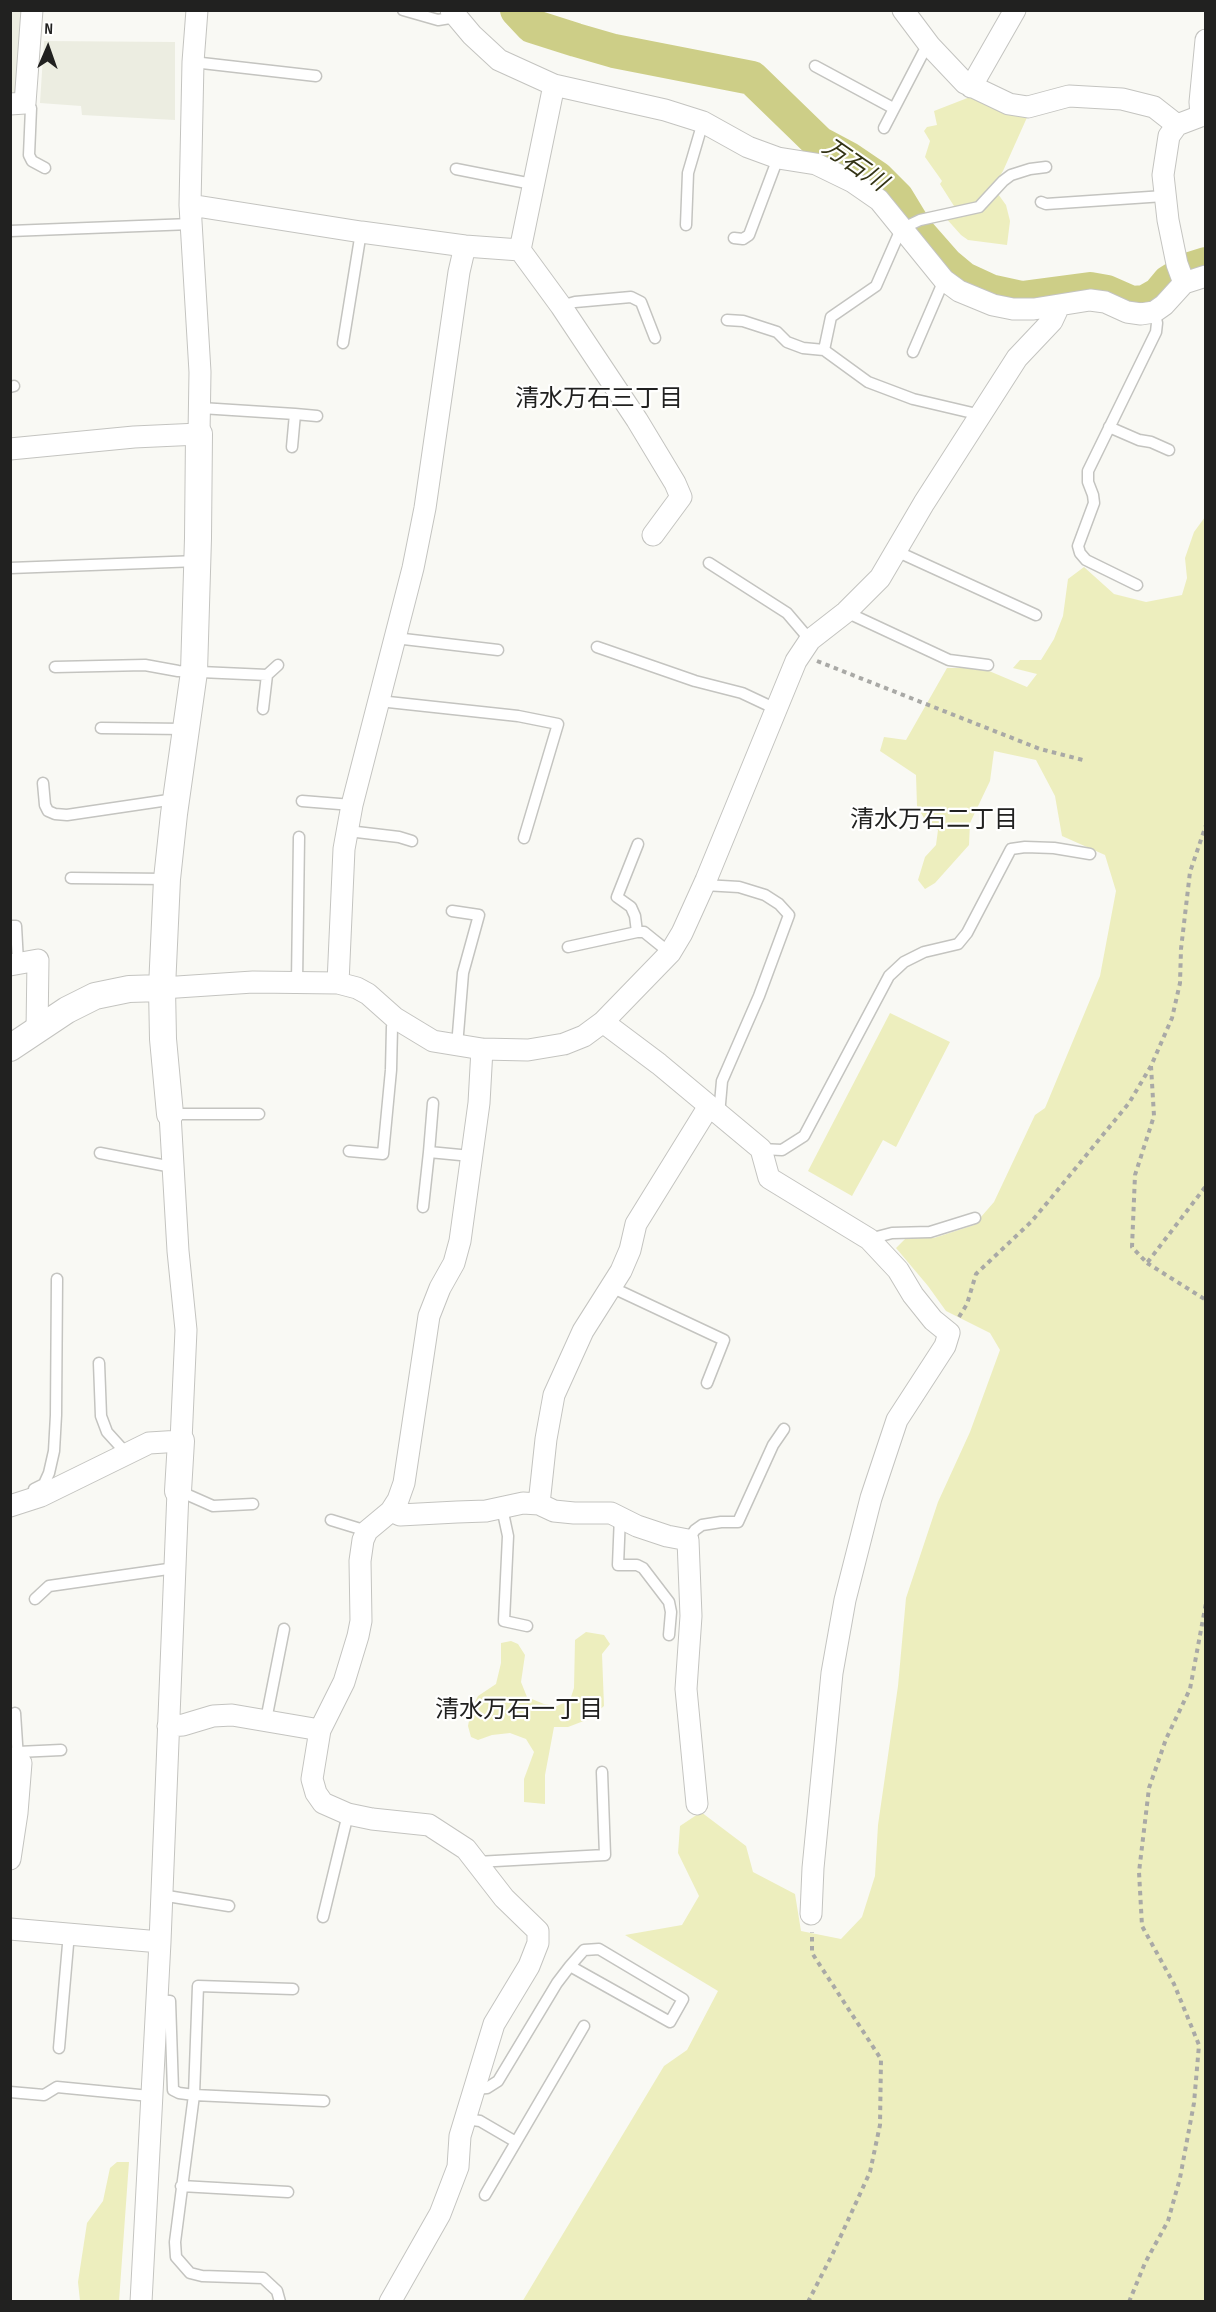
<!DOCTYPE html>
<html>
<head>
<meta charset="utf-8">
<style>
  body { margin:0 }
  #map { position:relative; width:1216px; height:2312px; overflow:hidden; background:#f9f9f4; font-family:"Sofia Sans Condensed",sans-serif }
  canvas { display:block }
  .frame { position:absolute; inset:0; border:12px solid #212120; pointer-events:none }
  .north { position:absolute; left:18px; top:18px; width:60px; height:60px; -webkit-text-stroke:4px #fffffe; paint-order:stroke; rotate:2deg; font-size:16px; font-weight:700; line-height:24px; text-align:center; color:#212120 }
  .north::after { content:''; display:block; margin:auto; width:21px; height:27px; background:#212120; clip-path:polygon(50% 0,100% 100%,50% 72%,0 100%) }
</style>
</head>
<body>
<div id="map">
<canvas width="1216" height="2312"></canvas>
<div class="frame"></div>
<div class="north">N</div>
</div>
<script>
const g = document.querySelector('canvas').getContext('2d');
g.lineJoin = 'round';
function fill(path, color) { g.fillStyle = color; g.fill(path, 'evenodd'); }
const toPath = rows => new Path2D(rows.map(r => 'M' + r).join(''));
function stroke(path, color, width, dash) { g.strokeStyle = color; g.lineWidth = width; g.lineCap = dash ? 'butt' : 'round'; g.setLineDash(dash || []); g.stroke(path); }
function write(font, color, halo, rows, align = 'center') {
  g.font = font + ' "Sofia Sans Condensed","Noto Sans JP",sans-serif'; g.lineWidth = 4.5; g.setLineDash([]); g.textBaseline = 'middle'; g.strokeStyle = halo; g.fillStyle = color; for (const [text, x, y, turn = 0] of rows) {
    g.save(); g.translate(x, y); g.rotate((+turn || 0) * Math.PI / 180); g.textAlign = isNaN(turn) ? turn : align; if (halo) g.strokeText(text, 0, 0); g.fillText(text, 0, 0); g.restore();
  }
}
fill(toPath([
  [11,11,25,11,19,90,11,98],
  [44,41,175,42,175,120,82,115,81,106,40,103]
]), '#ecede1');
fill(toPath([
  [970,97,1005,109,1029,113,1003,171,993,187,1006,205,1010,221,1007,245,968,240,961,235,944,216,943,210,954,206,940,184,942,181,925,157,930,141,924,131,927,127,937,125,934,111],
  [1205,517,1205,2301,522,2302,664,2066,687,2050,718,1991,625,1935,682,1925,699,1896,678,1853,680,1826,701,1812,746,1846,753,1872,795,1894,801,1931,841,1939,862,1917,875,1876,878,1825,898,1686,906,1598,938,1502,970,1432,1000,1350,990,1333,946,1311,928,1286,896,1248,909,1235,934,1238,974,1225,994,1202,1035,1115,1045,1108,1100,976,1116,891,1105,855,1062,836,1055,796,1036,760,994,751,990,781,970,823,969,845,935,883,925,889,918,880,925,857,936,845,938,830,928,825,917,806,916,775,880,751,884,737,906,740,947,668,982,668,1027,687,1037,674,1013,668,1020,660,1041,660,1054,639,1063,616,1068,579,1084,567,1114,594,1146,602,1182,595,1187,578,1185,558,1194,532],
  [890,1013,950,1042,896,1147,883,1140,852,1196,808,1171],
  [586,1632,604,1635,610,1644,602,1654,604,1706,589,1719,568,1727,554,1727,545,1775,545,1804,524,1802,524,1779,534,1752,526,1739,510,1733,492,1735,478,1740,471,1737,468,1726,471,1710,478,1696,496,1684,501,1663,501,1643,511,1641,518,1644,525,1655,521,1682,527,1697,544,1704,557,1706,570,1700,574,1688,575,1640],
  [117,2162,129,2162,119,2301,80,2301,78,2282,87,2223,103,2201,110,2168]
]), '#edeebe');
stroke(toPath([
  [517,10,532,26,576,40,614,51,752,78,819,143,849,159,877,178,897,198,917,231,946,264,964,279,990,291,1022,298,1090,289,1107,292,1132,303,1145,302,1159,294,1169,282,1190,269,1206,264]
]), '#cdce87', 34);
const service = toPath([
  [403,10,438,20,456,17],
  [193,62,316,76],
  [815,66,893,108],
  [25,103,31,108,29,155,32,161,45,168],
  [884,128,923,53,930,46],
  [456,169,532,184],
  [1041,202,1046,204,1164,196],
  [686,225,688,173,703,122],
  [10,231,191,224],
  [734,238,743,239,749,235,778,158],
  [561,306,575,302,631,297,641,302,655,338],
  [727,320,743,321,777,332,787,342,803,348,824,350],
  [343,343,361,232],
  [913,352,944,280],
  [10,387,14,386],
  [201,408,295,414,292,447],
  [295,414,317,416],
  [981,415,913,399,868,382,824,350,831,317,876,286,901,229,920,220,979,207,1003,181,1011,175,1030,169,1046,167],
  [1109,427,1139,440,1151,442,1169,450],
  [896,551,1036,615],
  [709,563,787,613,810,640],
  [10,568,198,561],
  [1137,585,1086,560,1080,553,1078,546,1094,503,1093,495,1088,482,1088,471,1156,332,1157,323,1154,312],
  [846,612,949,660,988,665],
  [395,638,498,650],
  [597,647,695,681,742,693,776,709],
  [55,667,145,665,178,671,267,675,263,709],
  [267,675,278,665],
  [379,701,518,716,558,724,524,838],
  [101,728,185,729],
  [43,783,45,805,48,811,55,814,67,815,175,799],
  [302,801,352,805],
  [348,831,399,837,412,841],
  [71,878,167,879],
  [704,885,739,887,765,895,779,904,789,915,759,996,722,1081,719,1115],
  [452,911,479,915,463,973,457,1046],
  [10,926,16,926,18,962],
  [637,932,635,916,631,907,617,897,638,844],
  [568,947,637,932,644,932,670,953],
  [297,982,299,837],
  [433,1103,429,1152,471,1156],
  [170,1114,259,1114],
  [761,1149,782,1150,804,1136,889,976,904,962,924,952,958,944,967,933,1011,849,1025,847,1054,848,1090,854],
  [349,1151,383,1154,391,1070,392,1027,395,1018],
  [100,1153,172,1167],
  [423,1207,429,1152],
  [869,1239,892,1233,930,1232,975,1218],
  [611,1287,724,1340,707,1383],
  [99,1363,101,1416,107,1432,127,1454],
  [34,1489,44,1484,49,1473,54,1451,56,1415,57,1279],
  [179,1491,213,1506,253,1504],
  [502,1508,508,1536,504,1621,527,1626],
  [620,1516,618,1565,637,1565,643,1568,669,1602,671,1612,669,1635],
  [331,1520,367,1531],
  [688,1540,695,1530,702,1525,721,1522,738,1522,773,1445,784,1429],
  [35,1599,49,1586,175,1568],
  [15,1713,18,1759],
  [266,1720,284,1629],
  [18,1752,61,1750],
  [477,1862,605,1855,602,1772],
  [161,1895,229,1906],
  [323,1917,348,1814],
  [155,2000,170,2001,173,2090,179,2093,194,2095,324,2101],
  [59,2048,69,1933],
  [474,2089,487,2088,498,2081,557,1983,570,1966,584,1950,599,1949,683,1999,670,2022,570,1966],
  [10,2092,44,2095,57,2087,150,2096],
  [466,2119,480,2121,516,2142],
  [181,2186,288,2192],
  [485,2195,584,2026],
  [280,2302,277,2291,263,2278,202,2276,190,2273,176,2257,175,2242,194,2095,198,1986,293,1989]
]);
const minor = toPath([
  [451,10,472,35,499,60,554,85,665,110,703,122,748,147,778,158,816,164,853,182,879,200,944,280,959,291,993,305,1013,309,1034,309,1090,300,1105,302,1127,312,1141,314,1154,312,1164,305,1184,283,1206,276],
  [903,10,930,46,965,83,1009,104,1028,107,1069,96,1122,99,1154,107,1177,125],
  [554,85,520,250,561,306,637,420,675,483,681,497,653,535],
  [971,87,1015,10],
  [10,104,25,103,32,10],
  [1201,116,1200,102,1206,40],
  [190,205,361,232,465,246,520,250],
  [1184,283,1177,264,1168,220,1163,175,1169,136,1177,125,1206,114],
  [10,449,134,437,199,434,200,372,190,205,193,62,197,10],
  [10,965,38,960,37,1030],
  [338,983,344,849,352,805,413,568,425,508,459,272,465,246],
  [162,988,253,982,338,983,357,988,368,994,395,1018,433,1041,482,1049,528,1050,564,1044,584,1036,603,1022,670,953,682,933,706,880,796,661,810,640,846,612,880,578,924,503,1017,358,1052,321,1059,306],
  [603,1022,659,1064,761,1149,769,1178,869,1239,898,1270,913,1295,933,1320,949,1333,945,1346,897,1420,871,1498,845,1600,832,1673,813,1868,811,1914],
  [539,1504,554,1511,574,1513,611,1513,637,1526,667,1536,688,1540,691,1616,686,1689,697,1804],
  [10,1506,41,1496,149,1443,181,1441,186,1330,178,1251,170,1114],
  [391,1511,400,1515,457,1512,486,1511,523,1503,539,1504,546,1439,554,1395,583,1331,621,1271,630,1250,636,1224,709,1106],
  [168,1726,183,1725,213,1716,232,1715,320,1730],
  [10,1758,18,1759,21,1763,17,1813,10,1859],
  [10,1929,160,1942],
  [141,2302,160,1942,178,1491],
  [390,2302,440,2214,458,2167,460,2136,494,2024,529,1966,538,1943,538,1931,504,1898,466,1849,429,1825,372,1819,348,1814,323,1803,316,1793,312,1779,320,1730,344,1682,358,1636,361,1621,360,1561,363,1540,367,1531,391,1511,398,1500,404,1483,429,1316,440,1288,454,1263,460,1241,479,1103,482,1049]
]);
const tertiary = toPath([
  [10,1048,67,1010,95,996,129,989,162,988],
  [170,1114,163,1039,162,988,167,879,174,814,194,672,198,538,199,434],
  [178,1491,181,1441]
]);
stroke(service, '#c4c4c0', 13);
stroke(minor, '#c4c4c0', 23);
stroke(tertiary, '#c4c4c0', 28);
stroke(toPath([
  [817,661,1040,749,1083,760],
  [1151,1066,1154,1116,1135,1175,1132,1247,1147,1263,1206,1186],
  [1147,1263,1206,1300],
  [959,1317,967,1304,976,1274,1031,1222,1052,1197,1129,1103,1151,1066,1172,1018,1180,983,1181,949,1190,872,1206,825],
  [808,2302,833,2253,870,2172,880,2125,881,2059,812,1953,812,1932],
  [1129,2302,1145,2263,1168,2221,1180,2178,1194,2103,1199,2045,1174,1984,1142,1926,1139,1872,1149,1788,1166,1739,1190,1689,1206,1603]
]), '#a9a9a6', 4, [4.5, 4.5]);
stroke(service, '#fff', 10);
stroke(minor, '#fff', 21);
stroke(tertiary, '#fff', 26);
write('italic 24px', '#333314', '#fffffe', [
  ["万石川",854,166,35]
]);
write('24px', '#212120', '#fffffe', [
  ["清水万石三丁目",599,400],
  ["清水万石二丁目",934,821],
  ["清水万石一丁目",519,1711]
]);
</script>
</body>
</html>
